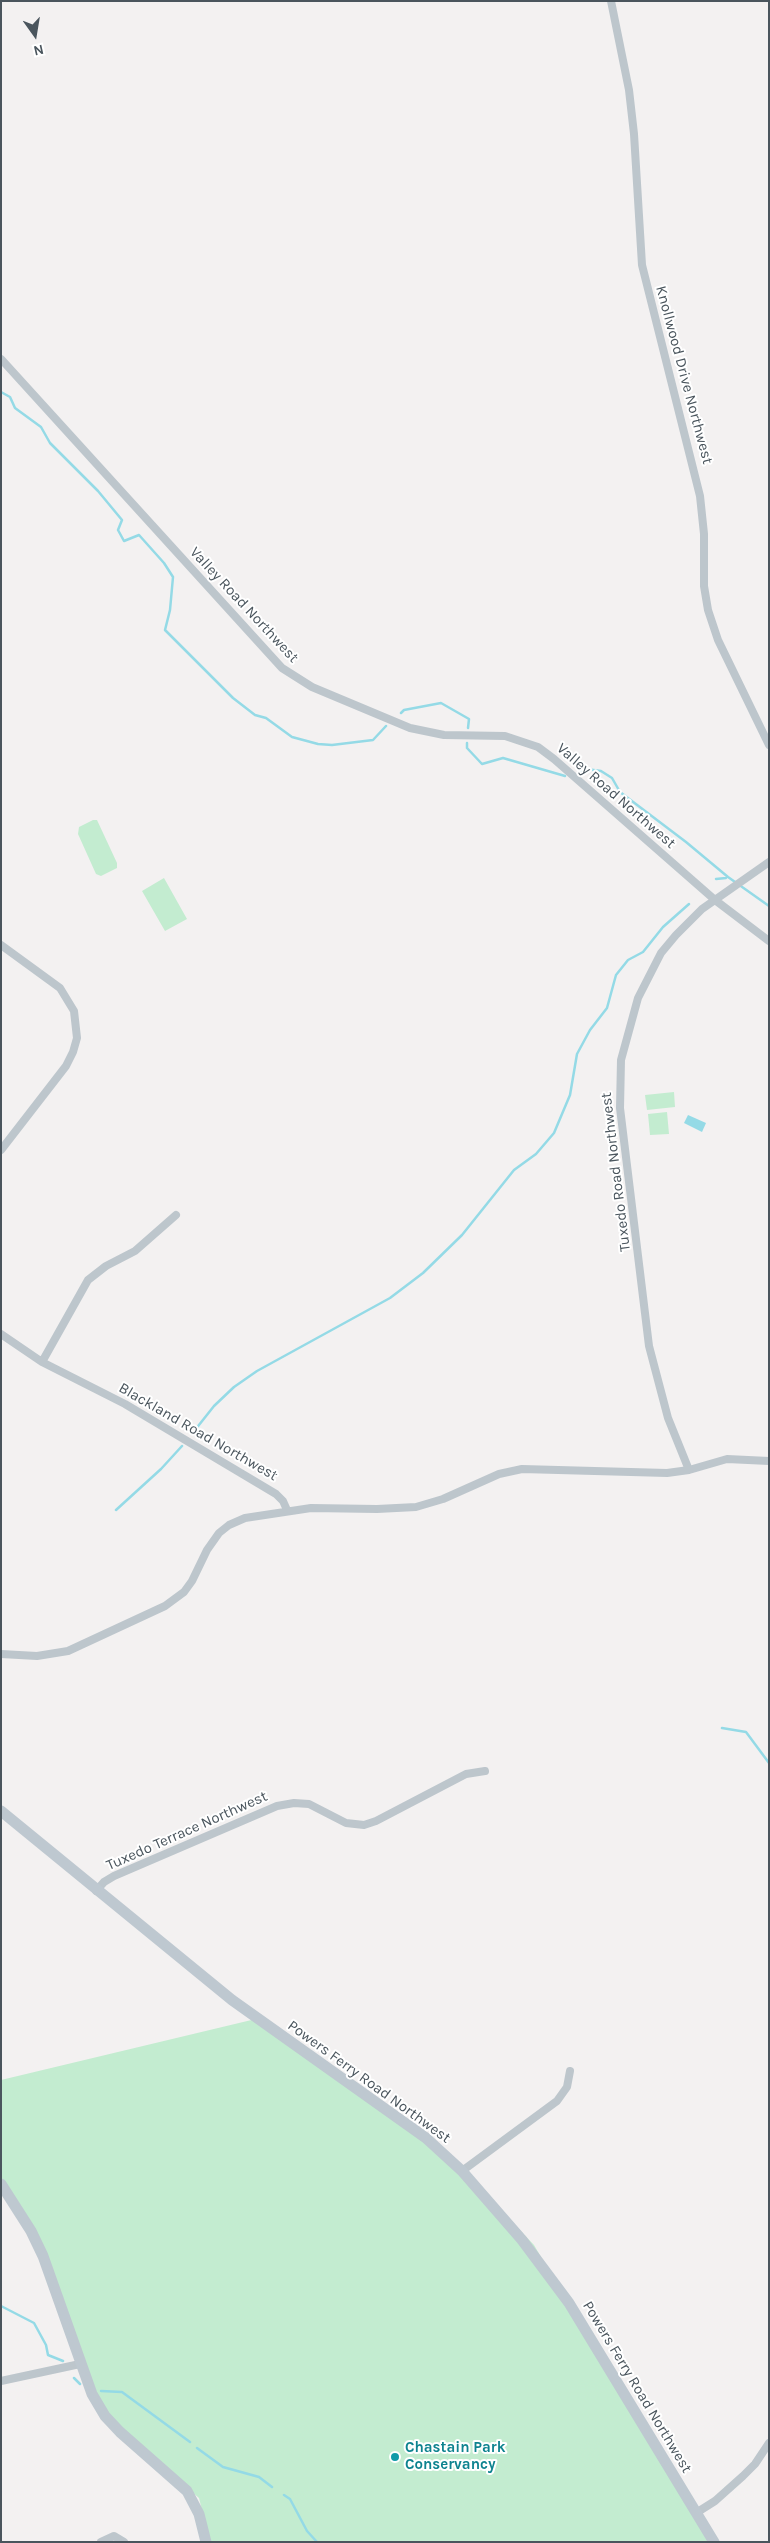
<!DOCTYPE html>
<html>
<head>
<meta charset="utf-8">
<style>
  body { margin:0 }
  #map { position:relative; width:770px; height:2543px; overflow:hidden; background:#f3f1f1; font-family:Karla,sans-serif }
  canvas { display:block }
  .frame { position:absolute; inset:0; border:2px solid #4a555d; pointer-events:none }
  .north { position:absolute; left:10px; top:10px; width:50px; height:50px; -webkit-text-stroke:4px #fff; paint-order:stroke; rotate:167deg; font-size:14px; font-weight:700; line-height:20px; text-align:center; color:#4a555d }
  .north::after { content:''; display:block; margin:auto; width:18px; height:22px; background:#4a555d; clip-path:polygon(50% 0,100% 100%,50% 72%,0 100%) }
</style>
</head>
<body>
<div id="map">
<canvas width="770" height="2543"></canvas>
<div class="frame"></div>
<div class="north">N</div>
</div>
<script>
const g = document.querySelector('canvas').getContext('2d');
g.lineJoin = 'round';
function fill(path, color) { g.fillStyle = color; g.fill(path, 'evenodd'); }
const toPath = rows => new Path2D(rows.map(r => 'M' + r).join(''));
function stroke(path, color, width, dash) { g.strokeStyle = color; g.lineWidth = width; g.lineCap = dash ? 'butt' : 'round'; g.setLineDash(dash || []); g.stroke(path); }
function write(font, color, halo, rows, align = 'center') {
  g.font = font + ' Karla,sans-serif'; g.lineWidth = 4; g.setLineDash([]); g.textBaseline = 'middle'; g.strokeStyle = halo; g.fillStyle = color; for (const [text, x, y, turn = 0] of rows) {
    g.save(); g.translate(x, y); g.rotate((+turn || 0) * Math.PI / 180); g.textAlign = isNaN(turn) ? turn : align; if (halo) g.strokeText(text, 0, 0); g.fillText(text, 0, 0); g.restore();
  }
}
fill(toPath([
  [93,820,97,820,117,863,117,868,101,876,96,874,78,834,79,827],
  [164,878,187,919,165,931,142,891],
  [674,1092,675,1107,647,1110,645,1095],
  [667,1112,669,1134,650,1135,648,1114],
  [264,2017,456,2162,534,2245,667,2474,714,2542,210,2542,199,2498,112,2422,87,2381,38,2238,1,2180,1,2080]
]), '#c3ecd0');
fill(toPath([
  [688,1115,706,1123,702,1132,684,1123]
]), '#94dae6');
stroke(toPath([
  [1,392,10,397,15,408,41,427,50,443,98,491,122,520,118,530,124,541,139,535,164,563,173,577,170,610,165,630,233,698,255,715,266,718,292,737,318,744,332,745,373,740,386,726],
  [401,713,404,710,441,703,469,719,468,728],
  [467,743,467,748,482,764,503,758,565,776],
  [579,772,586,769,601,771,612,778,620,792,686,842,728,877,769,906],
  [716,879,726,878],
  [195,1430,214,1406,234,1387,257,1371,390,1298,423,1273,462,1235,514,1170,536,1154,554,1133,570,1095,577,1054,590,1030,607,1008,616,975,628,960,643,952,663,927,689,904],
  [116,1510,161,1469,182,1446],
  [722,1728,746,1732,769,1763],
  [1,2306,34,2323,46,2345,48,2355,63,2361],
  [74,2378,80,2384],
  [101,2391,122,2392,190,2442],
  [197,2448,223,2467,259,2477,272,2487],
  [284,2495,290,2499,307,2531,317,2542]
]), '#94dae6', 2.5);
stroke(toPath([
  [611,1,629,90,634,134,642,265,700,496,704,534,704,586,708,610,718,640,769,745],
  [1,359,282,668,312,687,410,728,444,735,505,736,538,747,554,759,715,900,769,941],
  [1,945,60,988,74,1011,77,1038,73,1052,66,1066,1,1150],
  [1,1334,42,1362,125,1404,276,1494,283,1501,287,1510],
  [42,1362,88,1280,106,1266,135,1251,176,1215],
  [689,1470,668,1418,649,1346,620,1108,621,1060,638,998,661,953,676,935,702,909,769,862],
  [1,1654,37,1656,68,1651,165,1606,184,1592,192,1581,207,1550,219,1533,229,1525,245,1518,311,1508,377,1509,416,1507,443,1499,499,1474,522,1469,667,1473,689,1470,727,1459,769,1461],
  [96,1891,104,1882,114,1876,277,1806,294,1803,309,1804,346,1823,364,1825,376,1821,466,1774,485,1771],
  [462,2171,557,2101,567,2087,570,2071],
  [1,2381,80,2364],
  [696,2513,715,2501,743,2476,755,2464,769,2443],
  [101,2542,114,2536,124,2542]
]), '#bdc6cc', 8);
stroke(toPath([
  [1,1811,232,2000,426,2138,462,2171,522,2240,569,2303,714,2542],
  [1,2184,31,2231,43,2256,92,2394,105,2416,120,2432,187,2491,199,2514,206,2542]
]), '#bec8d0', 11);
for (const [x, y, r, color] of [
  [395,2457,5,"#0f9aa8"]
]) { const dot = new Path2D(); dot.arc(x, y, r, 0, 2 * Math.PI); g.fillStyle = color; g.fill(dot); stroke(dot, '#fff', 2); }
write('15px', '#4a555d', '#fff', [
  ["Knollwood Drive Northwest",684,375,75],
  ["Valley Road Northwest",244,605,47],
  ["Valley Road Northwest",616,796,41],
  ["Tuxedo Road Northwest",616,1172,-97],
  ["Blackland Road Northwest",198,1432,30],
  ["Tuxedo Terrace Northwest",187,1831,-24],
  ["Powers Ferry Road Northwest",369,2082,36],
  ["Powers Ferry Road Northwest",637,2387,59]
]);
write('bold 15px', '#0d838f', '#fff', [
  ["Chastain Park",405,2448],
  ["Conservancy",405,2465]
], 'left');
</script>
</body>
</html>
